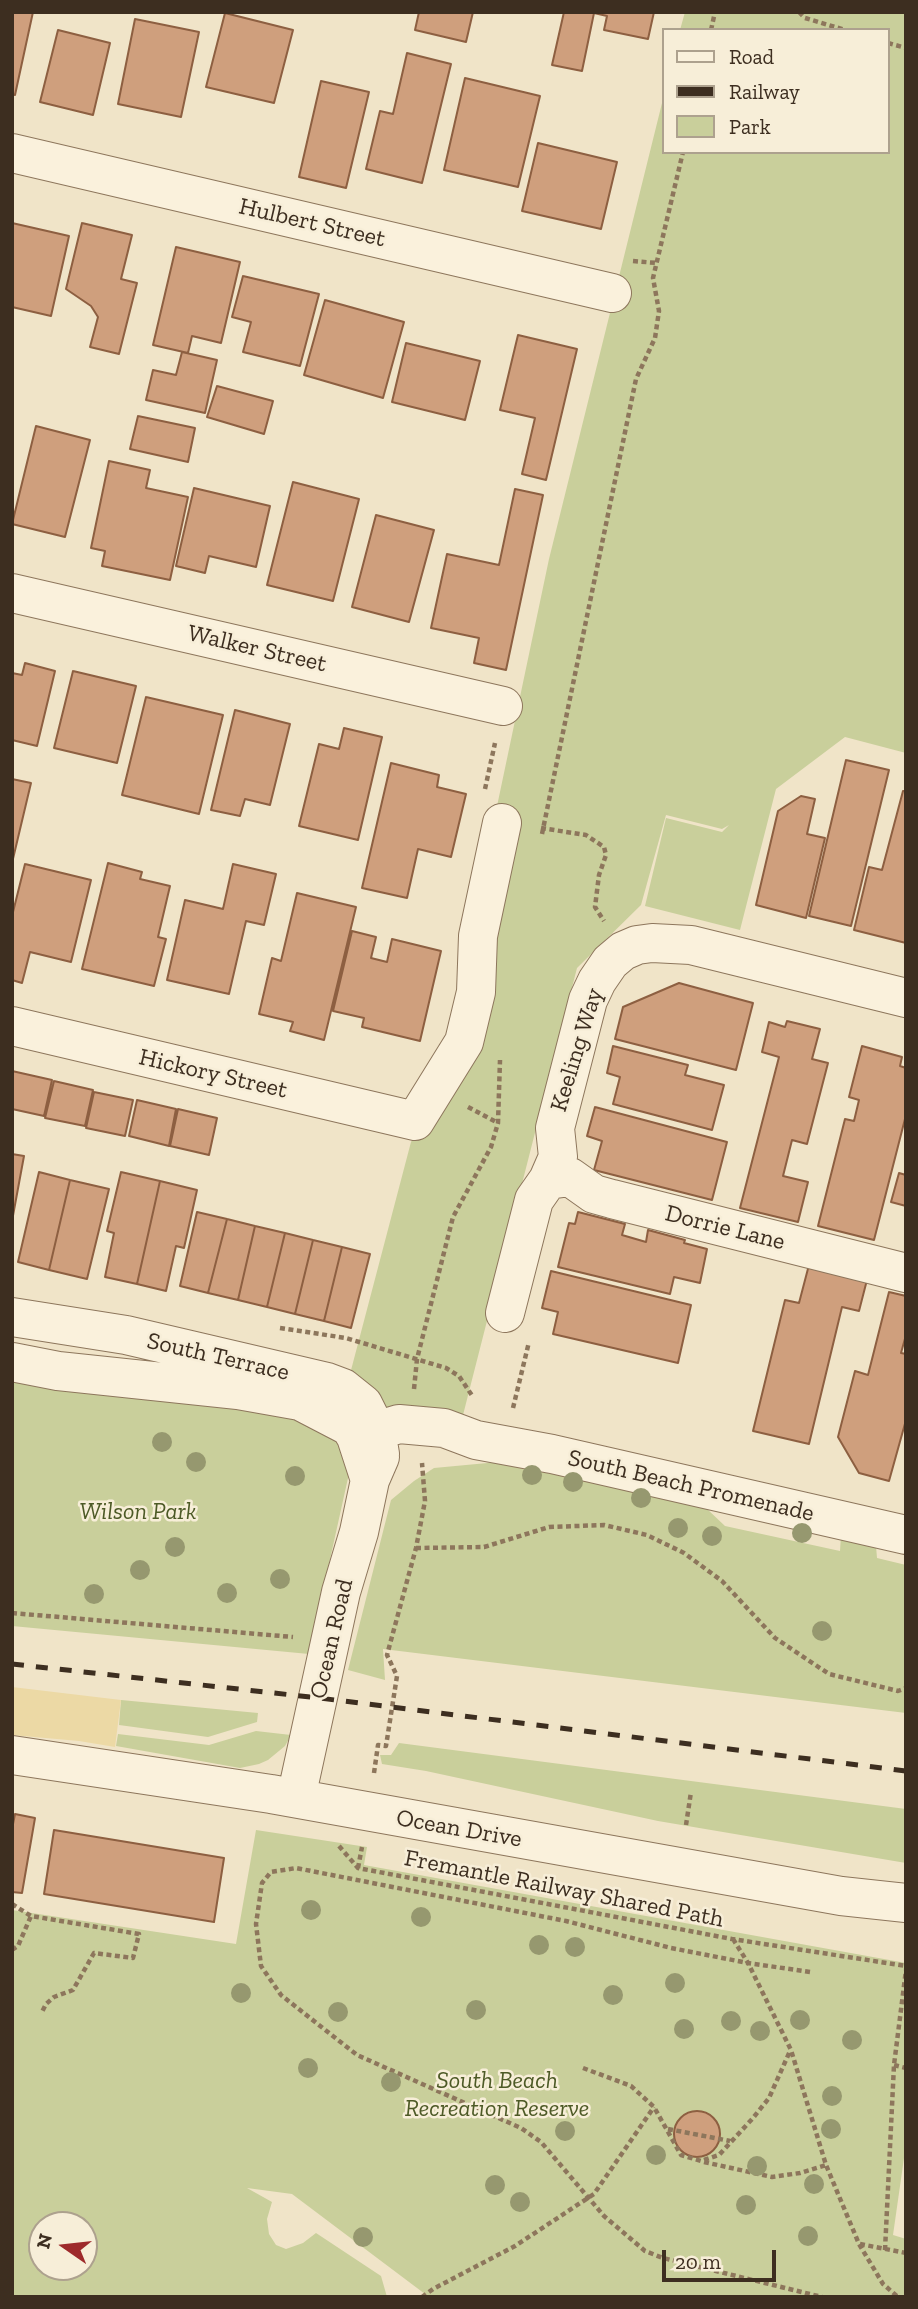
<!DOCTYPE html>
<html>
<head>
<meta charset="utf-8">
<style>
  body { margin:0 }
  #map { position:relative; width:918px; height:2309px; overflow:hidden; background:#f0e4c8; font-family:"Zilla Slab",serif }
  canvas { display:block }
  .frame { position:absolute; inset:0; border:14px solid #3d2e20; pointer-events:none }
  .legend { position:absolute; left:662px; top:28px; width:228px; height:126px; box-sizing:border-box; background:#f7eed8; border:2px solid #ada18e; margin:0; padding:9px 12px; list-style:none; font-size:21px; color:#3d2e20 }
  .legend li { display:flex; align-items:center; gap:14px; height:35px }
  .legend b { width:35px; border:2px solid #ada18e }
  .north { position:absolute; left:28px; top:2211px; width:70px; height:70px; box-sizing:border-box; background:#f7eed8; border:2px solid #ada18e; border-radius:50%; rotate:284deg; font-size:19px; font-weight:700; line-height:28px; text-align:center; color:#3d2e20 }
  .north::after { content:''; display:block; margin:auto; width:24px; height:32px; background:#9e2a2b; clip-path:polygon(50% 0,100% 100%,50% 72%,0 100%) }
  .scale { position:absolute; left:662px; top:2250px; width:114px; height:32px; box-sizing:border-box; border:4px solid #3d2e20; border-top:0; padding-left:9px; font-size:21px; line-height:24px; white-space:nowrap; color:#3d2e20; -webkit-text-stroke:5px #f7eed8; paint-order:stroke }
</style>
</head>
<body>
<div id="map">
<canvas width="918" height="2309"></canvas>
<div class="frame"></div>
<ul class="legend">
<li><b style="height:9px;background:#faf1dc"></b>Road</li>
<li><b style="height:9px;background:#3d2e20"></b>Railway</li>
<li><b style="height:19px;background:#c9cf9b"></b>Park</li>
</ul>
<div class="north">N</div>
<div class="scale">20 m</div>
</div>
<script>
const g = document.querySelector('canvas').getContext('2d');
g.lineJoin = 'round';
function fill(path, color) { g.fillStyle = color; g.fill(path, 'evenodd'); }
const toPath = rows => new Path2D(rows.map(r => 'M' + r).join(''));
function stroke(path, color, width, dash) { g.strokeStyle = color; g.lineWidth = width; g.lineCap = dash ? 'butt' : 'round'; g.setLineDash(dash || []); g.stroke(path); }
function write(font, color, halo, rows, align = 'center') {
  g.font = font + ' "Zilla Slab",serif'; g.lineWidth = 5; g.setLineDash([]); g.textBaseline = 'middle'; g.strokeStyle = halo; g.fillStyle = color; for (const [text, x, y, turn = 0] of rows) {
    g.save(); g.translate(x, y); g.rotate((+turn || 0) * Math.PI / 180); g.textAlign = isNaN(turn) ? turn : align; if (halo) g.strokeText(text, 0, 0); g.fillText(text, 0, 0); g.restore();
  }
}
fill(toPath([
  [685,12,906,12,906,753,845,737,776,789,740,930,645,906,666,818,722,832,729,825,722,829,666,815,641,905,577,968,463,1415,409,1417,381,1406,350,1374,411,1142,486,1011,484,868,549,559,664,95,664,152,888,152,888,30,680,30],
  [12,1368,294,1410,324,1425,339,1444,350,1469,309,1654,12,1626],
  [498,1462,706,1508,725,1526,840,1551,841,1536,876,1546,877,1558,906,1565,906,1713,383,1649,385,1680,348,1670,391,1500,414,1481,434,1468],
  [121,1700,258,1713,257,1722,208,1737,119,1725],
  [256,1731,291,1735,285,1746,268,1760,259,1764,240,1768,116,1746,118,1734,209,1745],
  [399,1743,906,1809,906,1863,658,1821,426,1771,382,1764,380,1755,391,1755],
  [256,1830,367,1847,364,1865,906,1963,906,2144,893,2235,906,2239,906,2297,423,2297,425,2294,292,2194,247,2188,272,2202,267,2219,269,2234,276,2245,286,2249,303,2243,316,2233,381,2276,387,2297,12,2297,12,1910,236,1944],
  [42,2225,84,2225,84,2267,42,2267]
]), '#c9cf9b');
fill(toPath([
  [12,1687,121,1700,115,1747,79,1741,12,1735]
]), '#ecd9a5');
const building = toPath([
  [12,12,33,12,15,95,12,94,12,12],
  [419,12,473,12,466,42,415,30,419,12],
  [564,12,654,12,648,39,604,30,607,16,594,13,582,71,552,65,564,12],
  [225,13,293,30,274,103,206,87,225,13],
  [135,19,199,32,181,117,118,104,135,19],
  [58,30,110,43,93,115,40,102,58,30],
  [407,53,451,64,422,183,366,169,380,111,393,114,407,53],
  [465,78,540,96,518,187,444,170,465,78],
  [321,81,369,92,346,188,299,177,321,81],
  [538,143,617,162,601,229,522,211,538,143],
  [12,223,69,236,51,316,12,307,12,223],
  [82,223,132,235,121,279,137,283,119,354,90,347,98,317,91,306,66,289,82,223],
  [176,247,240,262,221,343,192,336,188,353,153,345,176,247],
  [243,276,319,294,300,366,243,352,251,322,232,317,243,276],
  [325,300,404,322,383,398,304,375,325,300],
  [518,335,577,349,546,480,522,474,535,418,500,410,518,335],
  [406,343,480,361,465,420,392,402,406,343],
  [182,352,217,360,205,413,146,400,153,370,176,375,182,352],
  [217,386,273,401,264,434,207,417,217,386],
  [138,416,195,428,188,462,130,449,138,416],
  [36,426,90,440,65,537,12,524,36,426],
  [109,461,150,470,146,488,188,497,170,580,102,566,105,551,91,548,109,461],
  [293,482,359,499,333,601,267,585,293,482],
  [194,488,270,506,256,567,209,556,205,573,176,566,194,488],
  [515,489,543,495,506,670,474,663,479,638,431,628,447,554,499,565,515,489],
  [376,515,434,530,409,622,352,607,376,515],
  [25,663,55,671,37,746,12,740,12,673,22,675,25,663],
  [73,671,136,686,117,763,54,748,73,671],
  [146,697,223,715,199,814,122,795,146,697],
  [235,710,290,724,270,805,245,799,240,816,211,810,235,710],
  [344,728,382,737,358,840,299,826,319,744,339,749,344,728],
  [846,760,889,770,851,926,809,916,846,760],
  [391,763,439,775,437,787,466,794,451,857,418,849,407,898,362,888,391,763],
  [12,779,31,783,12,863,12,779],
  [903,791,906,791,906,943,854,930,869,867,882,870,903,791],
  [801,796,815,799,807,834,825,838,806,918,756,905,778,811,801,796],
  [108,863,142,872,140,879,170,886,158,937,166,939,154,986,82,969,108,863],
  [25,864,91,880,71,962,30,952,22,983,12,980,12,916,25,864],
  [233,864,276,874,264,925,246,921,229,994,167,980,185,900,223,909,233,864],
  [297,893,356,907,324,1040,290,1031,293,1022,259,1014,272,958,281,961,297,893],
  [352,931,376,937,371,958,387,962,392,939,441,951,420,1041,362,1027,364,1018,333,1011,352,931],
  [679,983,753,1003,736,1070,615,1039,623,1007,679,983],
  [787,1021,820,1029,812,1059,828,1063,807,1144,792,1140,783,1176,808,1182,798,1222,740,1208,779,1057,762,1052,769,1022,785,1027,787,1021],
  [613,1046,688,1065,685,1075,724,1085,712,1130,613,1104,620,1077,607,1073,613,1046],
  [862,1046,902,1057,900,1066,906,1068,906,1115,874,1240,818,1226,845,1119,854,1121,859,1100,849,1097,862,1046],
  [12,1071,52,1080,44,1116,12,1109,12,1071],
  [54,1081,93,1090,85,1126,45,1118,54,1081],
  [94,1092,133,1100,125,1136,86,1128,94,1092],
  [137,1100,176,1109,169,1146,129,1136,137,1100],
  [595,1107,727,1142,712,1200,594,1170,602,1141,587,1136,595,1107],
  [178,1109,217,1118,209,1155,170,1146,178,1109],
  [12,1154,24,1156,12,1221,12,1154],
  [39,1172,70,1180,49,1270,18,1262,39,1172],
  [121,1172,160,1181,137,1284,105,1277,114,1233,107,1231,121,1172],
  [899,1173,906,1175,906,1206,891,1202,899,1173],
  [70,1180,109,1189,87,1279,49,1270,70,1180],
  [160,1181,197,1190,184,1248,176,1246,166,1291,137,1284,160,1181],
  [197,1212,227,1219,208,1293,180,1286,197,1212],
  [578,1212,625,1224,622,1235,646,1242,648,1230,685,1240,684,1243,707,1249,700,1283,674,1277,670,1294,558,1267,569,1223,575,1224,578,1212],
  [227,1219,255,1226,238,1300,208,1293,227,1219],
  [255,1226,285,1233,267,1307,238,1300,255,1226],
  [285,1233,313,1240,295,1314,267,1307,285,1233],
  [313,1240,342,1247,324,1321,295,1314,313,1240],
  [342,1247,370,1254,351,1328,324,1321,342,1247],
  [810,1261,868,1276,859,1311,842,1307,809,1444,753,1431,785,1300,799,1303,810,1261],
  [551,1271,691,1305,678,1363,553,1334,558,1312,542,1308,551,1271],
  [889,1292,906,1296,906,1335,901,1353,906,1354,906,1420,889,1481,859,1473,838,1437,855,1371,868,1375,889,1292],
  [15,1814,35,1818,22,1893,12,1892,12,1829,15,1814],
  [54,1830,224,1858,214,1922,44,1894,54,1830],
  '674 2134a23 23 0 1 1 46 0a23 23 0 1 1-46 0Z'
]);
fill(building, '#cf9f7d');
stroke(building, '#8d5f41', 2);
const minor = toPath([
  [12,153,612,293],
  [12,593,503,706],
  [12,1026,415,1121,464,1042,476,992,478,936,502,823],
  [548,1180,570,1177,594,1194,612,1199,906,1273],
  [505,1313,534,1200,548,1180,558,1157,555,1128,588,1000,597,981,610,962,623,951,637,945,652,943,691,945,906,998],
  [12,1317,126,1335,327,1382,343,1388,363,1404,376,1430,380,1454],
  [12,1362,58,1371,238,1390,300,1401,350,1427,356,1437,370,1480],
  [356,1437,399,1424,444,1428,476,1440,552,1454,906,1535],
  [12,1755,271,1794,841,1896,906,1903],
  [296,1798,341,1592,359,1532,370,1480,380,1457]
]);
stroke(minor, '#8d765c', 40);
stroke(toPath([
  [799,12,805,18,845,30],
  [711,30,715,12],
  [888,43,906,48],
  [633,261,657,263],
  [485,789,495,743],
  [541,828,586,835,604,847,606,855,599,875,595,907,604,921],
  [542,834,636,379,655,338,659,311,653,278,683,152],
  [468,1107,498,1123],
  [280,1328,346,1338,446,1368,459,1376,473,1397],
  [414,1389,417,1359,453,1217,491,1147,498,1123,500,1060],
  [513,1408,529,1342],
  [416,1548,484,1547,549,1527,604,1525,647,1535,684,1553,722,1581,775,1638,829,1674,898,1691,906,1688],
  [12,1613,293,1637],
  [374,1773,378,1745,386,1746,397,1676,387,1655,416,1548,425,1501,422,1463],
  [686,1825,691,1792],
  [339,1846,358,1868,732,1939,906,1966],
  [358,1868,362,1847],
  [12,1904,31,1916,139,1934,133,1958,94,1953,73,1990,54,1997,46,2004,42,2012],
  [733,1939,748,1963,791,2050,826,2165,859,2244,883,2284,898,2297],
  [12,1950,18,1946,31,1916],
  [810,1972,748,1963,671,1948,566,1921,296,1868,271,1872,262,1883,256,1924,261,1966,281,1995,357,2055,521,2128,541,2142,604,2216,645,2251,663,2258,822,2297],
  [894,2065,906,2068],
  [583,2068,631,2086,654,2107,681,2155,701,2161,719,2155,753,2118,769,2098,790,2051],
  [668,2129,730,2141],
  [704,2162,772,2177,800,2173,826,2165],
  [860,2244,906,2253],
  [885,2250,894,2065,906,1970],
  [422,2297,433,2289,515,2246,594,2194,654,2107]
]), '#8d765c', 4.5, [5, 3.5]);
stroke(minor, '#faf1dc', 38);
stroke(toPath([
  [12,1664,319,1698,906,1771]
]), '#3d2e20', 5, [12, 12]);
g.fillStyle = '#96986f';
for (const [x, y] of [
  [162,1442],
  [196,1462],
  [532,1475],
  [295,1476],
  [573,1482],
  [641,1498],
  [678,1528],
  [802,1533],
  [712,1536],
  [175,1547],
  [140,1570],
  [280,1579],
  [227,1593],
  [94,1594],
  [822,1631],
  [311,1910],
  [421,1917],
  [539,1945],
  [575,1947],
  [675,1983],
  [241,1993],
  [613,1995],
  [476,2010],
  [338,2012],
  [800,2020],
  [731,2021],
  [684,2029],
  [760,2031],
  [852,2040],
  [308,2068],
  [391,2082],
  [832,2096],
  [831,2129],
  [565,2131],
  [656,2155],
  [757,2166],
  [814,2184],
  [495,2185],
  [520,2202],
  [746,2205],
  [808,2236],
  [363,2237]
]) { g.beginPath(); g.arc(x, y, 10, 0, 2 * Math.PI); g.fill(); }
write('24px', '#3d2e20', '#f7eed8', [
  ["Hulbert Street",312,223,13],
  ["Walker Street",257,649,13],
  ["Keeling Way",577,1050,-73],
  ["Hickory Street",213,1074,13],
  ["Dorrie Lane",725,1228,14],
  ["South Terrace",218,1357,13],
  ["South Beach Promenade",691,1486,13],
  ["Ocean Road",332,1639,-77],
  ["Ocean Drive",459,1829,10],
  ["Fremantle Railway Shared Path",564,1889,11]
]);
write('italic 24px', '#4d5a26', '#f7eed8', [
  ["Wilson Park",138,1512],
  ["South Beach",497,2081],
  ["Recreation Reserve",497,2109]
]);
</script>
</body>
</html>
